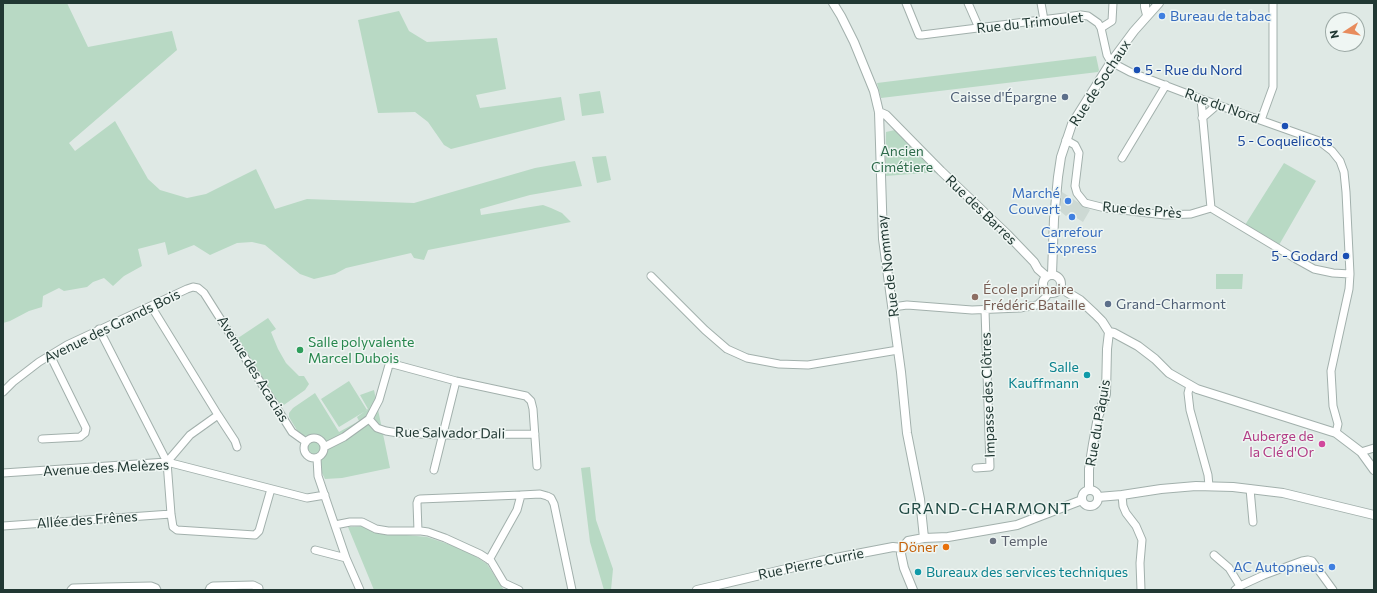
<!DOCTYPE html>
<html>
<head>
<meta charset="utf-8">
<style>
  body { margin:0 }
  #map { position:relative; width:1377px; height:593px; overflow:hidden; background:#dfe9e5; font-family:Commissioner,sans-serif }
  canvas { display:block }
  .frame { position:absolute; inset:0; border:4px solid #213833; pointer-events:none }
  .north { position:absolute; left:1325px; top:12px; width:40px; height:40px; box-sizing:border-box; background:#eff6f3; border:1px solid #9daaa6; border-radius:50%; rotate:258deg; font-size:11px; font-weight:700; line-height:16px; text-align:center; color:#213833 }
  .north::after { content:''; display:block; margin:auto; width:14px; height:18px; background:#e88c5d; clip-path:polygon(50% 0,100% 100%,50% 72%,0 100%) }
</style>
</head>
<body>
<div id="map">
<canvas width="1377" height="593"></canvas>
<div class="frame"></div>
<div class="north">N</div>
</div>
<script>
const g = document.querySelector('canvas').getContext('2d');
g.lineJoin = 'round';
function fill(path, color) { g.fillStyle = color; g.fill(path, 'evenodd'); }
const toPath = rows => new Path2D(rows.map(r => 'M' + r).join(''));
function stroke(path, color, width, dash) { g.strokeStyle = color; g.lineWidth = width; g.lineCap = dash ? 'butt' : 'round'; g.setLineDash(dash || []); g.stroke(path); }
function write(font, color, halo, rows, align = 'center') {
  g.font = font + ' Commissioner,sans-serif'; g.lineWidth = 3; g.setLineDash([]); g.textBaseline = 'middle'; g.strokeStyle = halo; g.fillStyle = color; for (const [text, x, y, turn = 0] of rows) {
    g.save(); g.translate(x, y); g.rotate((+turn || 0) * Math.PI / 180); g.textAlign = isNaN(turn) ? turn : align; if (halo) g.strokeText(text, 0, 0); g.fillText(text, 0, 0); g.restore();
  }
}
fill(toPath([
  [1062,192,1090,210,1083,222,1075,217,1076,215,1071,212,1066,216,1060,211]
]), '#cdd9d4');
fill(toPath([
  [3,3,67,3,88,47,172,31,177,50,69,143,75,151,115,121,148,179,160,190,187,198,206,194,256,169,275,209,307,199,414,203,535,168,575,161,582,186,530,195,480,209,481,215,543,205,551,208,562,213,571,222,428,250,424,260,414,258,411,253,346,268,335,274,314,279,300,274,265,245,252,242,237,243,210,255,194,245,168,255,165,242,138,249,142,266,124,276,113,286,104,278,93,282,87,287,64,291,59,288,43,296,42,307,29,311,10,321,3,323],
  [399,11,409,31,427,42,497,38,506,89,476,95,480,108,561,97,565,120,451,149,444,145,428,122,415,112,378,113,358,20],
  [1096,56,1099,70,1098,72,881,98,877,83],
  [600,91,604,113,582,116,579,94],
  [895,130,939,172,885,176,886,132],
  [606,156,611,180,597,183,592,157],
  [1284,163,1316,181,1279,245,1245,225],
  [1216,274,1243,274,1242,289,1216,289],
  [268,318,276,329,271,332,278,349,286,363,299,376,304,376,309,384,305,390,281,407,238,338],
  [349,381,367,410,339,427,321,399],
  [374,390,390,468,342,478,325,479,319,467,289,417,289,413,293,408,315,393,339,432,359,421,357,417,368,409,360,395],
  [590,467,596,520,613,569,611,590,604,590,590,542,581,468],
  [367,526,396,534,427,537,466,550,487,564,504,590,374,590,348,527]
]), '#b8d9c4');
const minor = toPath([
  [906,3,919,35,922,35,1081,15,1088,16,1098,23,1101,28,1107,55,1111,62,1130,72,1201,99,1319,141,1332,151,1340,161,1344,172,1346,192,1350,274,1349,289,1331,371,1333,406,1338,424,1336,433],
  [968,3,979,28],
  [1041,3,1044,20],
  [1101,28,1112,21,1113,3],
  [1201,99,1211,208],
  [1202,118,1217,105],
  [1261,120,1273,87,1273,3],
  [1066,140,1075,145,1079,153,1075,186,1077,193,1085,203,1105,208,1165,215,1191,214,1211,208,1296,259,1314,269,1333,273,1350,274],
  [1122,158,1166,85],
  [651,276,705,330,727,349,747,358,779,364,808,365,898,350],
  [151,306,218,415,190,435,167,462],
  [893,307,907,305,972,310,1020,308,1037,305,1046,297,1048,293],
  [99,329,167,462,171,514,173,527,177,530,255,535,259,531,271,489],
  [1190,385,1188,393,1190,410,1208,475,1209,486],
  [3,392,13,382,39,362,67,345,187,289,193,287,198,288,204,293,292,432,306,442],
  [218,415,235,441,237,447],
  [369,419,377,428,386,431,398,433,442,435,535,434],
  '304 448a10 10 0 1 1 20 0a10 10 0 1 1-20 0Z',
  [42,439,80,437,85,433,86,428,50,355],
  [324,447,344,437,369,419,379,400,389,365,393,364,456,381,526,396,531,401,533,409,537,466],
  [1361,452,1374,448],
  [317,458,318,476,346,558,360,590],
  [976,468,990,467,985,310],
  [434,470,456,381],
  [3,473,167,462,307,498,325,495],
  [1250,489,1253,522],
  [1122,495,1123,506,1126,513,1136,526,1142,540,1140,563,1141,590],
  [335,525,350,522,362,522,376,529,388,531,421,531,428,532,445,538,480,554,491,561,504,583,519,590],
  [3,526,171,514],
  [418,531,417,503,418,500,420,499,521,495,540,494,547,496,551,498,554,504,572,590],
  [315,550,346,558],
  [1214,555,1229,568,1240,586],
  [489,560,517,510,521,495],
  [71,590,73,588,106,587],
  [106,590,106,587,151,586,156,588,157,590],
  [209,590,210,588,213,586,253,585,259,588,259,590],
  [1235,590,1240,586,1264,575,1302,561,1308,560,1312,561,1333,590]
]);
const tertiary = toPath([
  [833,3,841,16,854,42,874,91,879,112,883,239,901,372,907,433,920,499,924,538],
  [1145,3,1145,7,1147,15],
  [879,112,886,115,941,171,1007,234,1034,262,1038,269,1046,276],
  [1052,274,1054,219,1058,177,1061,157,1072,124,1111,62,1134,31,1159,3],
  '1043 284a9 9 0 1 1 18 0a9 9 0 1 1-18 0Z',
  [1060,288,1080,300,1095,314,1102,321,1109,332],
  [1109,332,1114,333,1138,346,1155,359,1169,373,1197,389,1336,433,1361,452,1374,470],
  [1089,490,1089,469,1093,444,1098,417,1106,394,1107,349,1109,332],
  '1082 498a8 8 0 1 1 16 0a8 8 0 1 1-16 0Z',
  [1098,497,1122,495,1161,489,1196,486,1233,487,1283,493,1374,515],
  [902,548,908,541,924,538,948,537,1017,525,1082,500],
  [902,548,901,554,904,568,913,590],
  [697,590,820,561,893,547,902,548]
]);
stroke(minor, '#a2b0ac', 9);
stroke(tertiary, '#a2b0ac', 10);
stroke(minor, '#fff', 7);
stroke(tertiary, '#fff', 8);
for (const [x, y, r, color] of [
  [1162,16,4,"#3f7fe0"],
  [1137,70,4,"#1a4fb4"],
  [1065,97,4,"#5c6f8a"],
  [1285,126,4,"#1a4fb4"],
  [1068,201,4,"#3f7fe0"],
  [1072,217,4,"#3f7fe0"],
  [1346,256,4,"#1a4fb4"],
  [975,297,4,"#8d6e63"],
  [1108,304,4,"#5c6f8a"],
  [300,350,4,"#2e9e5b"],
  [1087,375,4,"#0f9aa8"],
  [1322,444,4,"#d1479c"],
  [993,541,4,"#6b7280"],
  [946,547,4,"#e8710a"],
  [1332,567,4,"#3f7fe0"],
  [918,572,4,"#0f9aa8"]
]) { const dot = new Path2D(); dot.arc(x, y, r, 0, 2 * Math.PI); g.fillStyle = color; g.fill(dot); stroke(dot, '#eff6f3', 1.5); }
write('14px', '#366cbe', '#eff6f3', [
  ["Bureau de tabac",1170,16,"left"],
  ["Marché",1060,193],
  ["Couvert",1060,209],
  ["Carrefour",1072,232,"center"],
  ["Express",1072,248,"center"],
  ["AC Autopneus",1324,567]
], 'right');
write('14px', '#213833', '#eff6f3', [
  ["Rue du Trimoulet",1030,23,-6],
  ["Rue de Sochaux",1100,83,-57],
  ["Rue du Nord",1222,106,20],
  ["Rue des Barres",981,210,44],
  ["Rue des Près",1142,210,5],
  ["Rue de Nommay",888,266,-97],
  ["Avenue des Grands Bois",112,326,-26],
  ["Avenue des Acacias",253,369,58],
  ["Impasse des Clôtres",988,395,-92],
  ["Rue du Pâquis",1098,423,-80],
  ["Rue Salvador Dali",450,433,1],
  ["Avenue des Melèzes",106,468,-3],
  ["Allée des Frênes",87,520,-4],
  ["Rue Pierre Currie",811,564,-12]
]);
write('14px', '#164399', '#eff6f3', [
  ["5 - Rue du Nord",1145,70],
  ["5 - Coquelicots",1285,141,"center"],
  ["5 - Godard",1338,256,"right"]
], 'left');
write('14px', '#4e5e75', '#eff6f3', [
  ["Caisse d'Épargne",1057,97],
  ["Grand-Charmont",1116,304,"left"]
], 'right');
write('14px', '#2e6b4b', '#eff6f3', [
  ["Ancien",902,151],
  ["Cimétiere",902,167]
]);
write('14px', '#785e54', '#eff6f3', [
  ["École primaire",983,289],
  ["Frédéric Bataille",983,305]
], 'left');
write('14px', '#27864d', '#eff6f3', [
  ["Salle polyvalente",308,342],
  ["Marcel Dubois",308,358]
], 'left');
write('14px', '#0d838f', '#eff6f3', [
  ["Salle",1079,367],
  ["Kauffmann",1079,383],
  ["Bureaux des services techniques",926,572,"left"]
], 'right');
write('14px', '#b23c85', '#eff6f3', [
  ["Auberge de",1314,436],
  ["la Clé d'Or",1314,452]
], 'right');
write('14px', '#5b616d', '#eff6f3', [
  ["Temple",1001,541]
], 'left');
write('14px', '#c56008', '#eff6f3', [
  ["Döner",938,547]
], 'right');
g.letterSpacing = '1px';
write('16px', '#1f4842', '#eff6f3', [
  ["GRAND-CHARMONT",985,509]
]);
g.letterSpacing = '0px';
</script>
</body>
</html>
